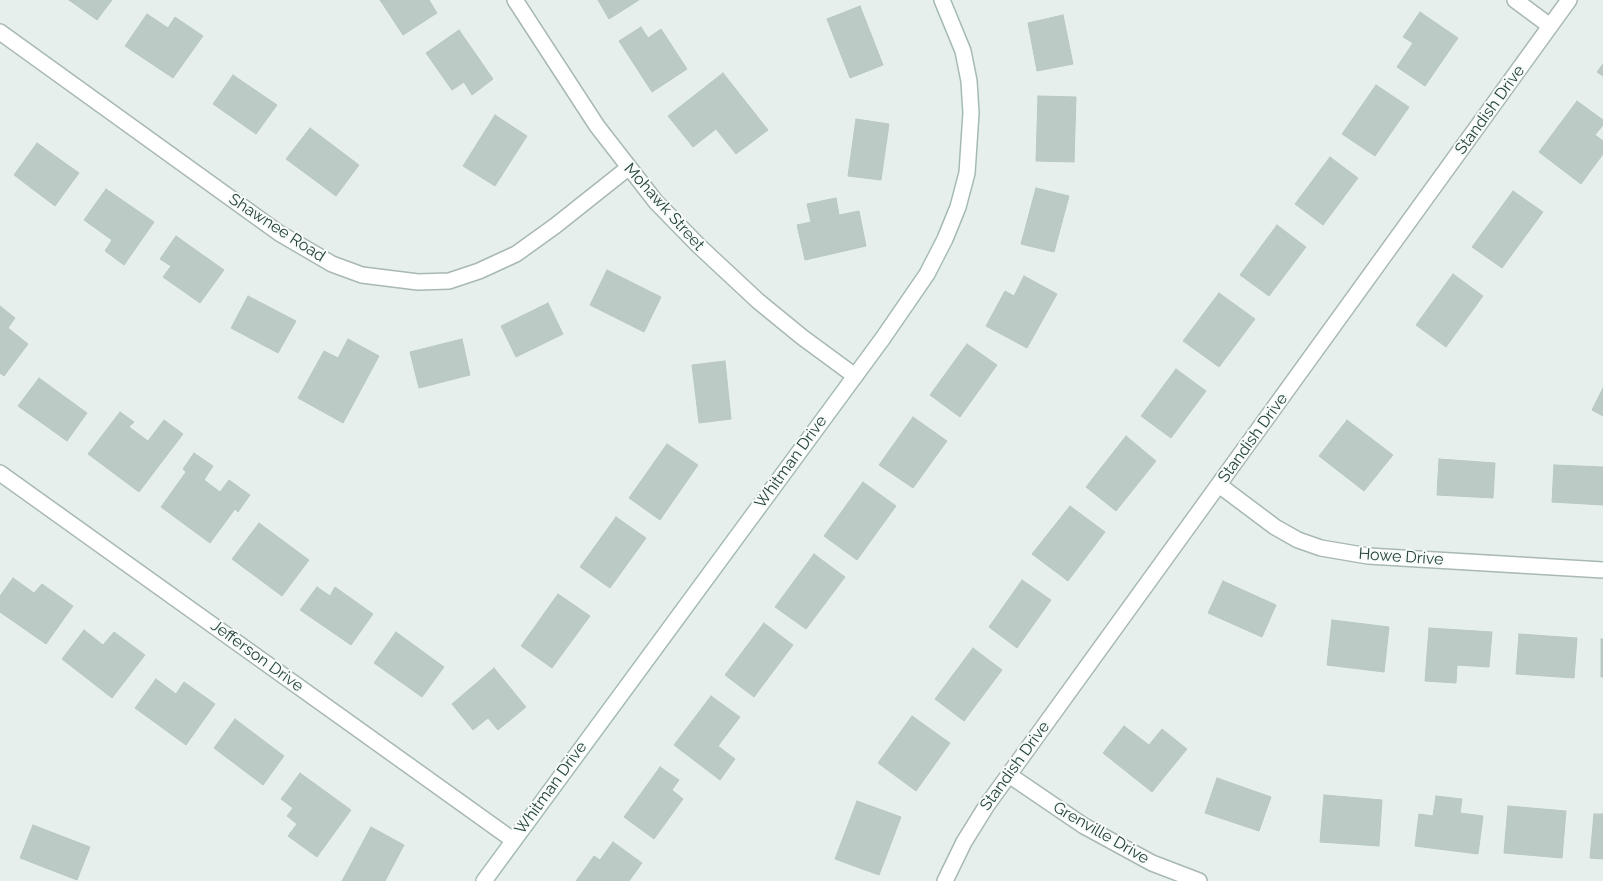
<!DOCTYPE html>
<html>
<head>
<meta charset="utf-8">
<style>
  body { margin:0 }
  canvas { display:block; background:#e6efeb }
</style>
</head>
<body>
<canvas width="1603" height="881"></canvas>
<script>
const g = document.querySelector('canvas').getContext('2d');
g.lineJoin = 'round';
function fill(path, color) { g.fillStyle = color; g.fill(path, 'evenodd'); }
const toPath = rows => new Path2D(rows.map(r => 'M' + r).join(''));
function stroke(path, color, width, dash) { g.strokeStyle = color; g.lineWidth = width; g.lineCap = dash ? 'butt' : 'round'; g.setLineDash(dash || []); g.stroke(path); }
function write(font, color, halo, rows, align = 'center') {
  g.font = font + ' Raleway,sans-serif'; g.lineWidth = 4; g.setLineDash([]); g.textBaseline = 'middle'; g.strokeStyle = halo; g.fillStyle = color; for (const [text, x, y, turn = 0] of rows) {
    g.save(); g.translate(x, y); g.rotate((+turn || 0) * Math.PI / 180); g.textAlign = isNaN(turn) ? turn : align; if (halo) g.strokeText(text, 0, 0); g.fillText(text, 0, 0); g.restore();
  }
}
const building = toPath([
  [69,0,112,0,97,20,69,0],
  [380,0,429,0,437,13,403,35,380,0],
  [598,0,639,0,609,19,598,0],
  [860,6,883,65,850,78,827,19,860,6],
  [1420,12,1458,38,1425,86,1397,67,1413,43,1403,37,1420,12],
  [147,14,168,28,175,17,203,36,173,78,125,46,147,14],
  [1063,15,1073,64,1037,71,1028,23,1063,15],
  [641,27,648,38,661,29,687,69,652,92,619,41,641,27],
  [459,30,493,79,472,95,464,82,452,90,426,53,459,30],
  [1603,64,1603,76,1597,72,1603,64],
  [723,73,768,130,736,154,716,129,693,147,668,116,723,73],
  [233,75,277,105,256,134,213,104,233,75],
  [1376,85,1409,107,1375,156,1342,134,1376,85],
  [1038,96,1076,97,1074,162,1036,161,1038,96],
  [1577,101,1603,120,1603,125,1595,135,1603,141,1603,154,1581,184,1539,152,1577,101],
  [495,115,527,136,495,186,463,166,495,115],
  [856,119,889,124,881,180,848,176,856,119],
  [310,128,359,165,336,196,286,159,310,128],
  [37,143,79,173,55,206,14,175,37,143],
  [1330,157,1358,178,1323,225,1295,204,1330,157],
  [1036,188,1069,196,1054,252,1021,244,1036,188],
  [106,189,154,222,124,265,105,251,112,240,84,220,106,189],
  [1513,191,1543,212,1502,268,1472,247,1513,191],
  [836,198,839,215,859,211,866,246,805,260,797,225,811,222,807,204,836,198],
  [1277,225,1306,247,1269,296,1240,275,1277,225],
  [176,236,224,270,200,303,163,277,171,266,160,259,176,236],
  [607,270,661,297,644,332,590,305,607,270],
  [1453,274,1483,296,1446,347,1416,325,1453,274],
  [1024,276,1057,294,1027,348,986,326,1005,291,1014,296,1024,276],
  [1219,293,1255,319,1219,367,1183,341,1219,293],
  [248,296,296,321,278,353,231,328,248,296],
  [548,303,563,334,516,357,501,326,548,303],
  [0,306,15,318,8,328,28,344,4,376,0,373,0,306],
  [348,339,379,356,343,423,298,398,324,351,338,358,348,339],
  [462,339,470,375,419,388,410,352,462,339],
  [967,344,997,365,960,417,930,395,967,344],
  [725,361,731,419,699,423,692,365,725,361],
  [1176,369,1206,391,1171,438,1141,416,1176,369],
  [39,378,87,413,67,441,18,406,39,378],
  [1603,388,1603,416,1592,410,1603,388],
  [120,412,134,422,129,427,148,441,164,420,183,434,139,492,88,454,120,412],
  [913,417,947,441,913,488,879,465,913,417],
  [1347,420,1393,455,1364,491,1319,456,1347,420],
  [1126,436,1156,461,1116,511,1086,487,1126,436],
  [667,444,698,465,660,520,629,498,667,444],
  [194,453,213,466,204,480,220,492,229,480,250,495,238,512,235,509,210,543,161,507,186,472,183,469,194,453],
  [1439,459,1495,463,1493,498,1437,495,1439,459],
  [1554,465,1603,467,1603,505,1552,502,1554,465],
  [863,482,896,506,857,560,824,536,863,482],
  [1070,506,1105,532,1068,581,1032,554,1070,506],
  [616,517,646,538,610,588,580,567,616,517],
  [259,523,309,560,282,596,232,559,259,523],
  [814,554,845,577,806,629,775,607,814,554],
  [13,578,34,593,42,584,73,606,46,644,0,612,0,596,13,578],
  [1022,580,1051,600,1017,648,989,627,1022,580],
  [1223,581,1276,605,1262,637,1208,613,1223,581],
  [317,587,330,596,335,587,373,614,351,645,300,610,317,587],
  [558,594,590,616,552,668,521,646,558,594],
  [1332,620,1389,627,1384,672,1327,665,1332,620],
  [764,623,793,645,754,697,725,675,764,623],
  [1429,628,1492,632,1489,667,1457,665,1456,683,1425,681,1429,628],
  [84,630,103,645,114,632,145,655,112,698,62,659,84,630],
  [396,632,444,667,422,697,374,663,396,632],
  [1519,634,1577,638,1574,678,1516,674,1519,634],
  [1601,639,1603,639,1603,677,1601,677,1601,639],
  [973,648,1002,670,964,721,935,699,973,648],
  [494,668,526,707,498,730,488,718,473,730,452,704,494,668],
  [156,679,176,694,184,682,215,704,186,745,135,708,156,679],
  [711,696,740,717,718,746,735,759,720,780,674,745,711,696],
  [912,716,950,743,916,791,878,763,912,716],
  [235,719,284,756,263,785,214,748,235,719],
  [1124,726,1149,745,1162,729,1187,749,1152,792,1103,753,1124,726],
  [660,767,679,780,672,790,683,799,654,839,624,817,660,767],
  [300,773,351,810,317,857,288,836,297,824,287,816,293,808,281,799,300,773],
  [1217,778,1271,797,1259,831,1205,813,1217,778],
  [1324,795,1382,800,1379,846,1320,842,1324,795],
  [1436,796,1462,799,1460,813,1483,816,1478,854,1415,846,1419,814,1433,816,1436,796],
  [857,801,901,817,879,875,835,859,857,801],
  [1508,806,1566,811,1562,858,1504,853,1508,806],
  [1594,814,1603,814,1603,859,1590,858,1594,814],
  [33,825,90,847,77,880,20,858,33,825],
  [371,827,404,845,385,881,342,881,371,827],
  [613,842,642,863,629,881,576,881,594,856,600,860,613,842]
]);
fill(building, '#bbcac4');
stroke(building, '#b8c9c2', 1);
const street = toPath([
  [515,0,597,126,656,202,699,246,758,301,802,337,855,376],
  [1515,0,1550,26],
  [0,32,279,233,332,264,362,275,418,282,449,281,479,271,516,254,555,226,628,168],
  [0,473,513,840],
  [1219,485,1275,527,1298,540,1321,548,1368,556,1603,570],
  [1009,775,1084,826,1152,863,1199,881],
  [945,881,964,842,987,805,1569,0]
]);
const secondary = toPath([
  [484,881,883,338,927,274,945,239,958,207,967,173,971,113,969,81,963,51,942,0]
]);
stroke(street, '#a8b8b2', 18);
stroke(secondary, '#a4bbb3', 18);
stroke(street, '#fff', 15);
stroke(secondary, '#fff', 15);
write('16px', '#24423a', '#f7fbf9', [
  ["Standish Drive",1490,110,-54],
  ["Mohawk Street",664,207,48],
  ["Shawnee Road",277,228,33],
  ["Standish Drive",1253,438,-54],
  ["Whitman Drive",791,462,-54],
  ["Howe Drive",1401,557,4],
  ["Jefferson Drive",257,656,36],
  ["Standish Drive",1015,766,-54],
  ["Whitman Drive",551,788,-54],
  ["Grenville Drive",1101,833,30]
]);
</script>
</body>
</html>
